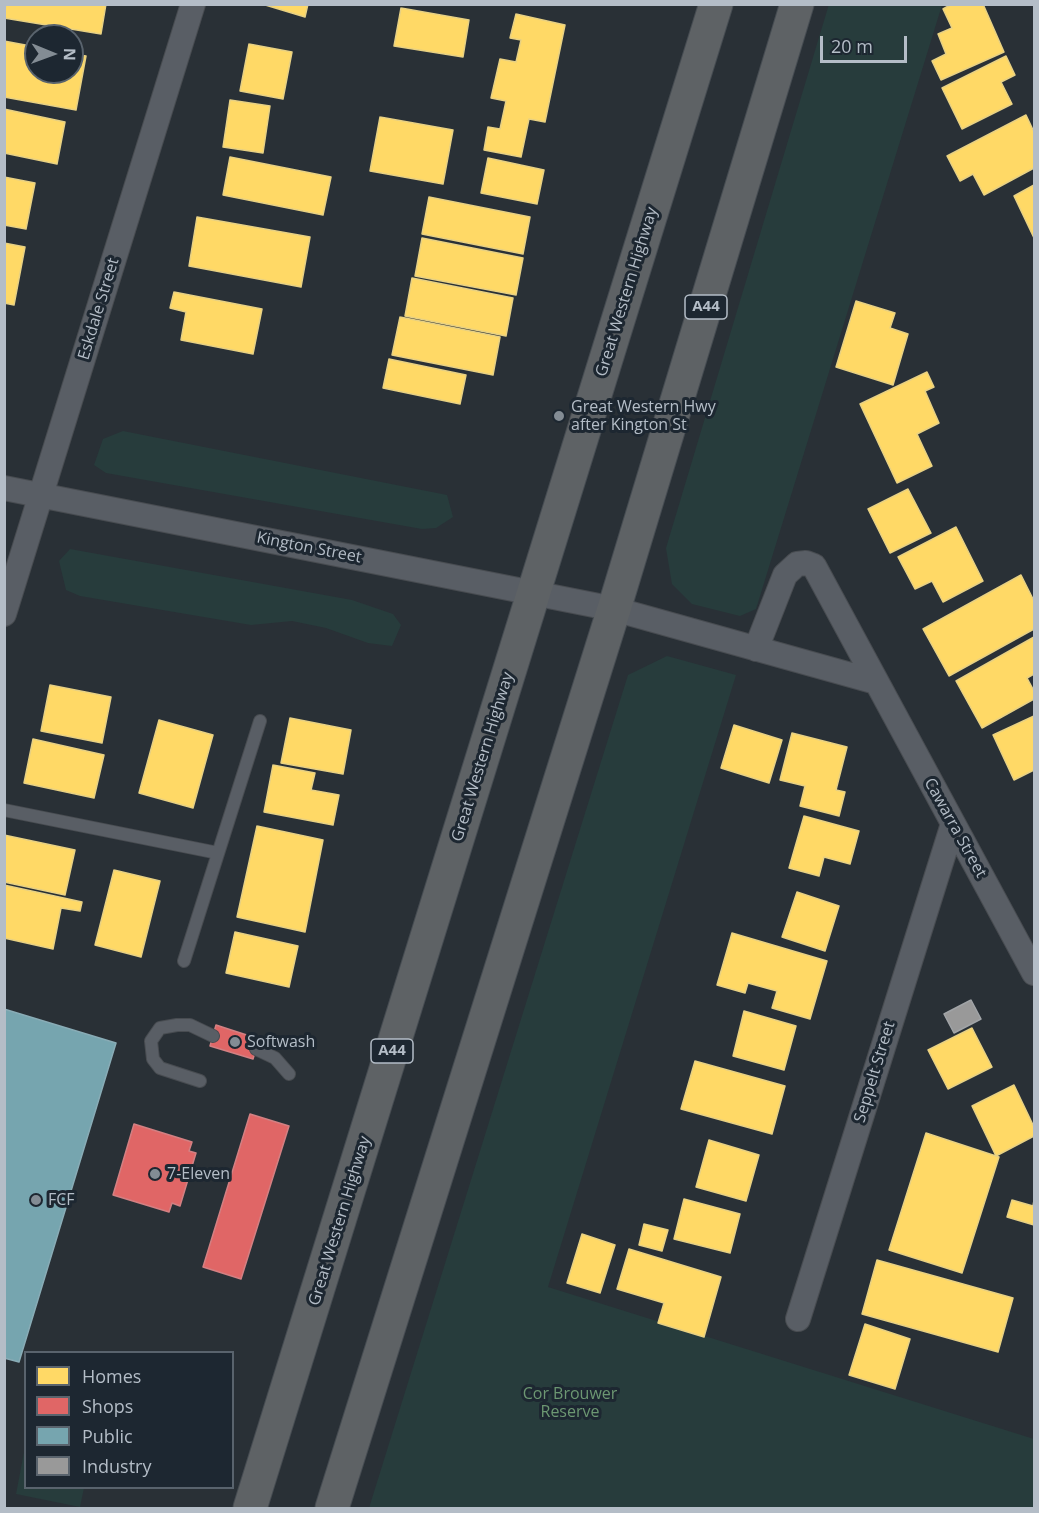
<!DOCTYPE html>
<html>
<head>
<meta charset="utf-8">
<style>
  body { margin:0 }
  #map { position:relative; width:1039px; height:1513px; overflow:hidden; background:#293036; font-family:"Open Sans",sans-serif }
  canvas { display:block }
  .frame { position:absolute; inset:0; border:6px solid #b4bdc7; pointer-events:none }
  .legend { position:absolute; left:24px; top:1351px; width:210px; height:138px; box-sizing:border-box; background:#1d2731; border:2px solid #59636d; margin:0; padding:8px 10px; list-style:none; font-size:18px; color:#b4bdc7 }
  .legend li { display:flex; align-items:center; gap:12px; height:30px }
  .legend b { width:30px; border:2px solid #59636d }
  .north { position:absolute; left:24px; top:24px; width:60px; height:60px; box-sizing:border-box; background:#1d2731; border:2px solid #59636d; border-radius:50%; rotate:91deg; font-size:16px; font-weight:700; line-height:24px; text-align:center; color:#b4bdc7 }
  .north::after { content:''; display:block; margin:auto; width:21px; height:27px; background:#838c94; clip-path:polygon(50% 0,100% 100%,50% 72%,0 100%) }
  .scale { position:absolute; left:820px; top:36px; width:87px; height:27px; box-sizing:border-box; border:3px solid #b4bdc7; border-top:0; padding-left:8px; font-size:18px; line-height:21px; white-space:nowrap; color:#b4bdc7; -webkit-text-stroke:4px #1d2731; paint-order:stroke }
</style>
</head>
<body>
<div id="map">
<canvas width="1039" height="1513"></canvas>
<div class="frame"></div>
<ul class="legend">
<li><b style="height:16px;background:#ffd966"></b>Homes</li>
<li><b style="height:16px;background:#e06666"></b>Shops</li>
<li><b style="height:16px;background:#76a5af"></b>Public</li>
<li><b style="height:16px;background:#999"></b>Industry</li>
</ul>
<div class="north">N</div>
<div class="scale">20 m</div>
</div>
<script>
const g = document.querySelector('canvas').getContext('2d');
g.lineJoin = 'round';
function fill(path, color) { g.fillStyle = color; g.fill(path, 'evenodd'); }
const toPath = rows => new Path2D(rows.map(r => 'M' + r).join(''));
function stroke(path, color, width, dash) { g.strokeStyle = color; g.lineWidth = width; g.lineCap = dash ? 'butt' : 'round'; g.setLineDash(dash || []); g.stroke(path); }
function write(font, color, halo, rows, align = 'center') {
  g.font = font + ' "Open Sans",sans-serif'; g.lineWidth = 6; g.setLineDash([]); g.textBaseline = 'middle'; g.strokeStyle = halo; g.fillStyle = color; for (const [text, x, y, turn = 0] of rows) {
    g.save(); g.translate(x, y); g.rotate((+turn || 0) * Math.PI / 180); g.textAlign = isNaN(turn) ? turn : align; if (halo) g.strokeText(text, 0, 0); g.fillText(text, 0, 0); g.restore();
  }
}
fill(toPath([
  [829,4,942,5,756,609,740,616,692,604,672,584,666,548],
  [123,431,447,495,453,517,436,528,422,529,106,473,94,465,103,439],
  [70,549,352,600,393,614,401,625,392,646,368,643,326,628,292,621,251,625,80,596,66,590,59,561],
  [667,656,736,675,548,1287,1034,1439,1034,1508,369,1508,628,675],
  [25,1447,26,1488,84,1488,80,1507,16,1494]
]), '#273c3c');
const homes = toPath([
  [6,4,106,4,101,34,4,18,6,4],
  [262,4,308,4,305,17,262,4],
  [952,4,983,4,1004,52,941,80,932,61,946,54,938,34,952,28,943,9,952,4],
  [401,8,469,20,463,57,394,46,401,8],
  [516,14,565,25,545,122,529,119,521,157,484,150,488,127,500,129,506,101,491,98,500,59,516,62,521,40,510,38,516,14],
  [4,41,36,47,36,72,72,72,72,54,86,56,76,110,4,97,4,41],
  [249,44,292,52,283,99,240,91,249,44],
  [1006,56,1015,75,1001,82,1012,104,962,129,942,88,1006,56],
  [230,100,270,106,263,153,223,147,230,100],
  [4,109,65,122,57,164,4,153,4,109],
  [1026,115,1034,132,1034,168,984,195,973,174,960,181,947,156,1026,115],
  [380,117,453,130,443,184,370,171,380,117],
  [230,157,331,177,323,215,223,195,230,157],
  [488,158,544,170,537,204,481,193,488,158],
  [4,177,35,183,26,229,4,225,4,177],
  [1034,185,1034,238,1014,196,1034,185],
  [429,197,530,217,523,254,422,234,429,197],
  [197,217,310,237,301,287,189,266,197,217],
  [422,238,523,258,516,295,415,276,422,238],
  [4,243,25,247,14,305,4,303,4,243],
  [412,278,513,298,506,336,405,316,412,278],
  [174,292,262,309,253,354,181,340,186,312,170,308,174,292],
  [856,301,895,313,890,328,908,334,893,385,836,367,856,301],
  [400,317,500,337,493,375,392,355,400,317],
  [389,359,466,375,460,404,383,388,389,359],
  [927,372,934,387,925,391,939,423,917,434,932,466,897,483,860,404,927,372],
  [908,489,931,533,890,553,868,509,908,489],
  [956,527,983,581,943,602,932,581,915,589,898,557,956,527],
  [1021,575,1034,601,1034,629,949,676,923,629,1021,575],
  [1034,637,1034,674,1027,678,1034,691,1034,699,982,728,956,681,1034,637],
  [50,685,111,697,102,743,41,731,50,685],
  [1034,716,1034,770,1014,780,993,735,1034,716],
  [290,718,351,730,343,774,281,763,290,718],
  [159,720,213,735,193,808,139,793,159,720],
  [734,725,782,740,769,783,721,768,734,725],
  [792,733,847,747,836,790,845,792,839,816,800,806,805,786,780,780,792,733],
  [33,739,104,755,94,798,24,783,33,739],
  [273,765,315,773,311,790,339,795,333,825,264,812,273,765],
  [804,816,859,831,850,864,824,857,819,876,789,868,804,816],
  [257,826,323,840,305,932,237,917,257,826],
  [4,835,75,850,65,895,4,882,4,835],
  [114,870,160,881,141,957,95,945,114,870],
  [4,885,82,902,80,911,61,908,53,949,4,938,4,885],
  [797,892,839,906,825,951,782,937,797,892],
  [235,932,298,946,289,987,226,973,235,932],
  [732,933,827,961,810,1019,772,1008,777,991,748,983,745,993,717,985,732,933],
  [744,1011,796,1026,784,1070,733,1056,744,1011],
  [972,1028,992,1067,948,1089,928,1050,972,1028],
  [695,1061,785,1086,772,1134,681,1109,695,1061],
  [1014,1085,1034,1127,1034,1136,996,1156,972,1106,1014,1085],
  [926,1133,999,1157,962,1273,889,1250,926,1133],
  [709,1140,759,1155,746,1201,696,1187,709,1140],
  [684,1199,740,1214,730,1253,674,1239,684,1199],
  [1012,1200,1033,1206,1034,1200,1034,1225,1007,1217,1012,1200],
  [644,1224,668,1230,662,1251,639,1245,644,1224],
  [582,1234,615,1245,600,1293,567,1283,582,1234],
  [629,1249,721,1277,704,1337,658,1323,664,1303,617,1289,629,1249],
  [877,1260,1013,1298,998,1352,862,1314,877,1260],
  [865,1324,910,1339,895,1389,849,1375,865,1324]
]);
fill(homes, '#ffd966');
stroke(homes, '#e8d183', 1.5);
const shops = toPath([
  [216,1025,259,1039,253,1059,210,1046,216,1025],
  [250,1114,289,1126,241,1279,203,1267,250,1114],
  [134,1124,192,1142,189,1151,196,1153,180,1206,172,1203,169,1212,113,1195,134,1124]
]);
fill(shops, '#e06666');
stroke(shops, '#d38083', 1.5);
const public = toPath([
  [4,1009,116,1043,19,1362,4,1358,4,1009]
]);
fill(public, '#76a5af');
stroke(public, '#89acb6', 1.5);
const industry = toPath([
  [971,1000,981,1019,954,1033,944,1014,971,1000]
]);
fill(industry, '#999');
stroke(industry, '#a1a4a7', 1.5);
const lane = toPath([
  [4,810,218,853],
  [184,961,260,721],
  [256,1049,275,1058,289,1074],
  [200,1081,160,1068,153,1059,151,1041,160,1028,177,1025,190,1025,213,1036]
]);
const street = toPath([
  [4,488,614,609,876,682],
  [4,614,193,4],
  [756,649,785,575,797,564,806,563,814,566,1034,973],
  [798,1319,953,824]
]);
const highway = toPath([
  [250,1508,716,4],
  [332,1508,614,609,797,4]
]);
stroke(lane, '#484c51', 14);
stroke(street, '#484c51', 26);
stroke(highway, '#464c52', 35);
stroke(lane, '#595e65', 12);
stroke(street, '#595e65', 24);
stroke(highway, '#5e6265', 33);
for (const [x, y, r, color] of [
  [559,416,6,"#838c94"],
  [235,1042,6,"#838c94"],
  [155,1174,6,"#838c94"],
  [36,1200,6,"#838c94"]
]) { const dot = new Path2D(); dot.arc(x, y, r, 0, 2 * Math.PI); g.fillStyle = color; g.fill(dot); stroke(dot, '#1d2731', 2); }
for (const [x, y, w] of [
  [706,307,42],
  [392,1051,42]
]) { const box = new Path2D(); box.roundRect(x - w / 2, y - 12, w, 24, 4.5); g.fillStyle = '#1d2731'; g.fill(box); stroke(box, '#b4bdc7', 1.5); }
write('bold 15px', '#b4bdc7', null, [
  ["A44",706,307],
  ["A44",392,1051]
]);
write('16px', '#b4bdc7', '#1d2731', [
  ["Great Western Highway",627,292,-73],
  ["Eskdale Street",99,309,-73],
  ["Kington Street",309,548,11],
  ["Great Western Highway",483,757,-73],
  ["Cawarra Street",955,828,61],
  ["Seppelt Street",875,1072,-73],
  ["Great Western Highway",340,1221,-73]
]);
write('16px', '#b4bdc7', '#1d2731', [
  ["Great Western Hwy",571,407],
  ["after Kington St",571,425],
  ["Softwash",247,1042],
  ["7-Eleven",167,1174],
  ["FCF",48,1200]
], 'left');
write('16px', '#6c9772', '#1d2731', [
  ["Cor Brouwer",570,1394],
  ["Reserve",570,1412]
]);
</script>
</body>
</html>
